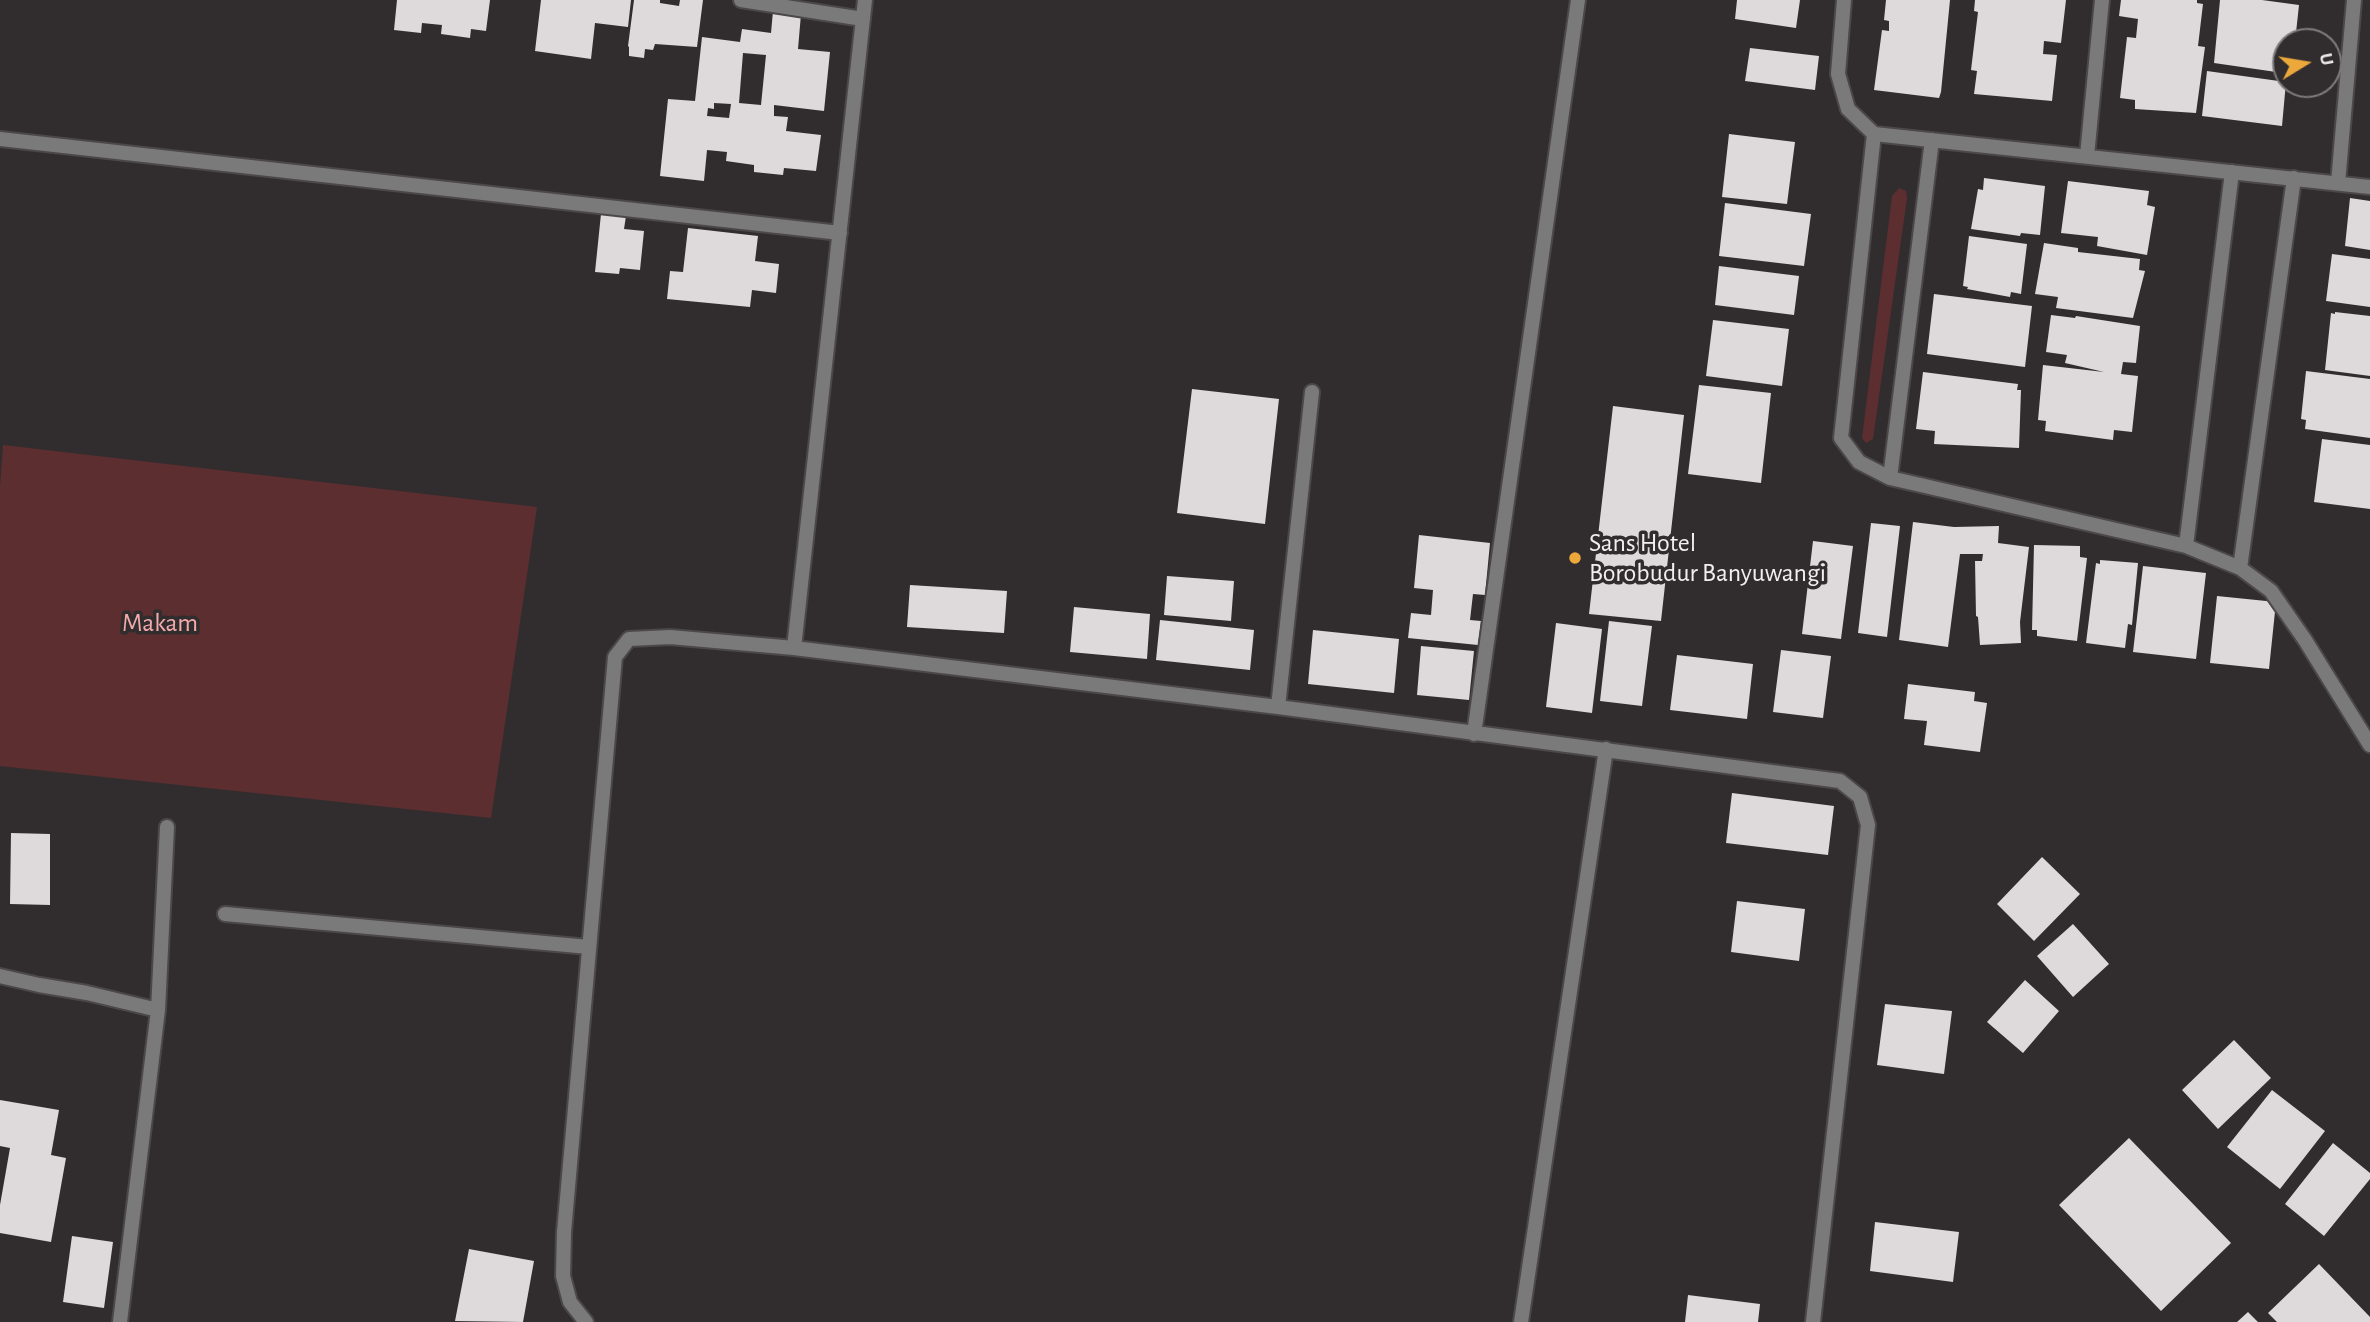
<!DOCTYPE html>
<html>
<head>
<meta charset="utf-8">
<style>
  body { margin:0 }
  #map { position:relative; width:2370px; height:1322px; overflow:hidden; background:#312d2f; font-family:"Alegreya Sans",sans-serif }
  canvas { display:block }
  .north { position:absolute; left:2272px; top:28px; width:70px; height:70px; box-sizing:border-box; background:#312d2f; border:2px solid #7e7b7c; border-radius:50%; rotate:79deg; font-size:19px; font-weight:700; line-height:28px; text-align:center; color:#f1eff0 }
  .north::after { content:''; display:block; margin:auto; width:24px; height:32px; background:#eda83c; clip-path:polygon(50% 0,100% 100%,50% 72%,0 100%) }
</style>
</head>
<body>
<div id="map">
<canvas width="2370" height="1322"></canvas>
<div class="north">U</div>
</div>
<script>
const g = document.querySelector('canvas').getContext('2d');
g.lineJoin = 'round';
function fill(path, color) { g.fillStyle = color; g.fill(path, 'evenodd'); }
const toPath = rows => new Path2D(rows.map(r => 'M' + r).join(''));
function stroke(path, color, width, dash) { g.strokeStyle = color; g.lineWidth = width; g.lineCap = dash ? 'butt' : 'round'; g.setLineDash(dash || []); g.stroke(path); }
function write(font, color, halo, rows, align = 'center') {
  g.font = font + ' "Alegreya Sans",sans-serif'; g.lineWidth = 7; g.setLineDash([]); g.textBaseline = 'middle'; g.strokeStyle = halo; g.fillStyle = color; for (const [text, x, y, turn = 0] of rows) {
    g.save(); g.translate(x, y); g.rotate((+turn || 0) * Math.PI / 180); g.textAlign = isNaN(turn) ? turn : align; if (halo) g.strokeText(text, 0, 0); g.fillText(text, 0, 0); g.restore();
  }
}
fill(toPath([
  [1899,188,1906,191,1907,198,1873,439,1866,443,1862,438,1892,196],
  [3,445,537,507,491,818,0,766,0,486]
]), '#5c2e30');
fill(toPath([
  [397,0,490,0,486,31,471,29,470,38,441,34,442,25,422,23,421,33,394,30],
  [541,0,631,0,628,27,595,23,591,59,535,51],
  [634,0,660,0,660,3,679,6,680,0,703,0,697,47,655,44,653,50,645,49,644,58,629,56,629,47,628,46],
  [1737,0,1800,0,1796,28,1735,19],
  [1886,0,1950,0,1941,92,1939,98,1874,90,1882,30,1889,31,1889,21,1884,20],
  [1975,0,2066,0,2061,43,2044,41,2043,54,2057,55,2052,101,1974,94,1977,71,1971,70,1978,12,1974,11],
  [2121,0,2197,0,2197,3,2203,4,2198,46,2205,47,2196,113,2135,109,2135,100,2120,98,2127,37,2136,38,2138,19,2119,16],
  [2220,0,2262,0,2299,5,2295,42,2286,42,2286,62,2284,62,2283,73,2214,63],
  [773,11,801,14,798,49,830,52,824,111,774,105,774,116,788,117,786,131,821,135,816,171,784,168,783,175,754,172,754,165,726,161,727,152,707,150,704,181,660,176,668,99,695,101,702,37,740,42,742,29,771,33],
  [743,53,766,55,761,105,739,103],
  [714,103,731,104,729,118,707,116,708,108,714,109],
  [1750,48,1819,56,1815,90,1745,81],
  [2207,71,2286,82,2282,126,2202,116],
  [1729,134,1795,142,1787,204,1722,197],
  [1984,178,2045,186,2040,235,2021,233,2020,236,1971,229,1978,189,1983,190],
  [2068,181,2149,191,2147,205,2155,207,2147,255,2097,246,2098,237,2061,233],
  [2350,198,2370,201,2370,250,2345,246],
  [1725,203,1811,214,1804,266,1719,256],
  [601,214,626,216,624,229,644,231,640,270,620,268,619,274,595,272],
  [688,228,758,236,755,261,779,264,776,293,752,290,750,307,667,299,670,271,683,272],
  [1969,236,2027,244,2021,294,2011,292,2010,297,1967,289,1968,287,1963,286],
  [2044,243,2078,248,2078,252,2140,259,2139,270,2145,271,2133,318,2056,308,2058,297,2035,294],
  [2332,254,2370,259,2370,307,2326,301],
  [1719,266,1799,276,1794,315,1715,305],
  [1934,294,2032,306,2025,367,1927,354],
  [2335,312,2370,316,2370,376,2325,370,2331,313,2335,314],
  [2051,315,2075,318,2076,316,2140,326,2136,363,2123,362,2121,374,2138,376,2132,432,2114,430,2113,440,2045,431,2046,421,2038,420,2043,365,2104,372,2065,363,2067,355,2046,352],
  [1713,320,1789,329,1782,386,1706,376],
  [2306,371,2370,379,2370,438,2305,429,2306,420,2301,419],
  [1923,372,2018,384,2017,390,2021,390,2019,448,1934,444,1935,431,1916,429],
  [1699,385,1771,393,1761,483,1688,474],
  [1192,389,1279,399,1265,524,1177,513],
  [1613,406,1684,415,1661,621,1589,614],
  [2322,439,2370,445,2370,509,2314,502],
  [1913,522,1954,527,1999,526,1998,543,2029,547,2020,622,2021,643,1980,645,1978,617,1976,616,1975,561,1982,561,1983,554,1960,554,1948,647,1899,640],
  [1871,523,1900,526,1887,637,1858,633],
  [1419,535,1490,543,1485,595,1473,594,1470,620,1481,621,1478,645,1408,638,1411,613,1431,615,1433,590,1414,588],
  [1813,541,1853,546,1841,639,1802,634],
  [2034,545,2080,546,2080,557,2087,558,2077,641,2037,636,2037,630,2032,630],
  [2100,560,2138,563,2132,625,2128,624,2125,648,2086,643,2096,563,2100,564],
  [2143,566,2206,573,2196,659,2133,652],
  [1167,576,1234,581,1231,621,1164,615],
  [910,585,1007,591,1004,633,907,627],
  [2217,596,2276,602,2269,669,2210,663],
  [1074,607,1150,614,1147,659,1070,652],
  [1160,620,1254,630,1250,670,1156,660],
  [1609,621,1652,626,1642,706,1600,701],
  [1556,623,1602,629,1592,713,1546,707],
  [1313,630,1399,639,1394,693,1308,684],
  [1421,646,1474,651,1469,700,1417,695],
  [1781,650,1831,656,1823,718,1773,712],
  [1677,655,1753,664,1747,719,1670,710],
  [1908,684,1975,692,1974,701,1987,703,1980,752,1924,745,1927,721,1904,719],
  [1732,793,1834,806,1828,855,1726,843],
  [11,833,50,834,50,905,10,904],
  [2042,857,2080,894,2034,941,1997,904],
  [1737,901,1805,909,1799,961,1731,952],
  [2073,924,2109,964,2073,997,2037,956],
  [2025,980,2059,1011,2023,1053,1987,1022],
  [1885,1004,1952,1011,1944,1074,1877,1065],
  [2234,1040,2271,1078,2218,1129,2182,1090],
  [2272,1090,2325,1131,2280,1189,2227,1147],
  [0,1100,59,1110,51,1155,66,1158,51,1242,0,1233,0,1205,10,1148,0,1146],
  [2129,1138,2231,1243,2161,1311,2059,1205],
  [2333,1143,2370,1173,2370,1179,2324,1236,2285,1204],
  [1875,1222,1959,1232,1953,1282,1870,1271],
  [72,1236,113,1242,104,1308,63,1302],
  [469,1249,534,1261,523,1322,455,1321],
  [2319,1264,2370,1317,2370,1322,2277,1322,2268,1313],
  [1688,1295,1760,1304,1758,1322,1685,1322],
  [2248,1312,2258,1322,2237,1322]
]), '#ded9da');
const street = toPath([
  [741,0,863,19],
  [1844,0,1838,74,1848,109,1874,134,2370,187],
  [1874,134,1841,438,1859,462,1890,478,2186,546,2240,568,2271,591,2305,640,2370,745],
  [0,139,840,233],
  [2087,156,2102,0],
  [2338,183,2354,0],
  [1890,478,1932,140],
  [2186,546,2232,172],
  [2240,568,2294,178],
  [794,648,865,0],
  [1278,707,1312,392],
  [1474,734,1578,0],
  [225,914,589,947],
  [0,976,39,985,87,993,158,1010,120,1322],
  [158,1010,167,827],
  [586,1322,570,1302,563,1276,564,1232,615,657,629,639,670,637,794,648,1278,707,1840,781,1860,797,1868,825,1813,1322],
  [1521,1322,1606,749]
]);
stroke(street, '#4c484a', 18);
stroke(street, '#7b7a7b', 14);
for (const [x, y, r, color] of [
  [1575,558,7,"#eda83c"]
]) { const dot = new Path2D(); dot.arc(x, y, r, 0, 2 * Math.PI); g.fillStyle = color; g.fill(dot); stroke(dot, '#312d2f', 2.5); }
write('26px', '#f1eff0', '#312d2f', [
  ["Sans Hotel",1589,543],
  ["Borobudur Banyuwangi",1589,573]
], 'left');
write('26px', '#f4a9aa', '#312d2f', [
  ["Makam",160,623]
]);
</script>
</body>
</html>
